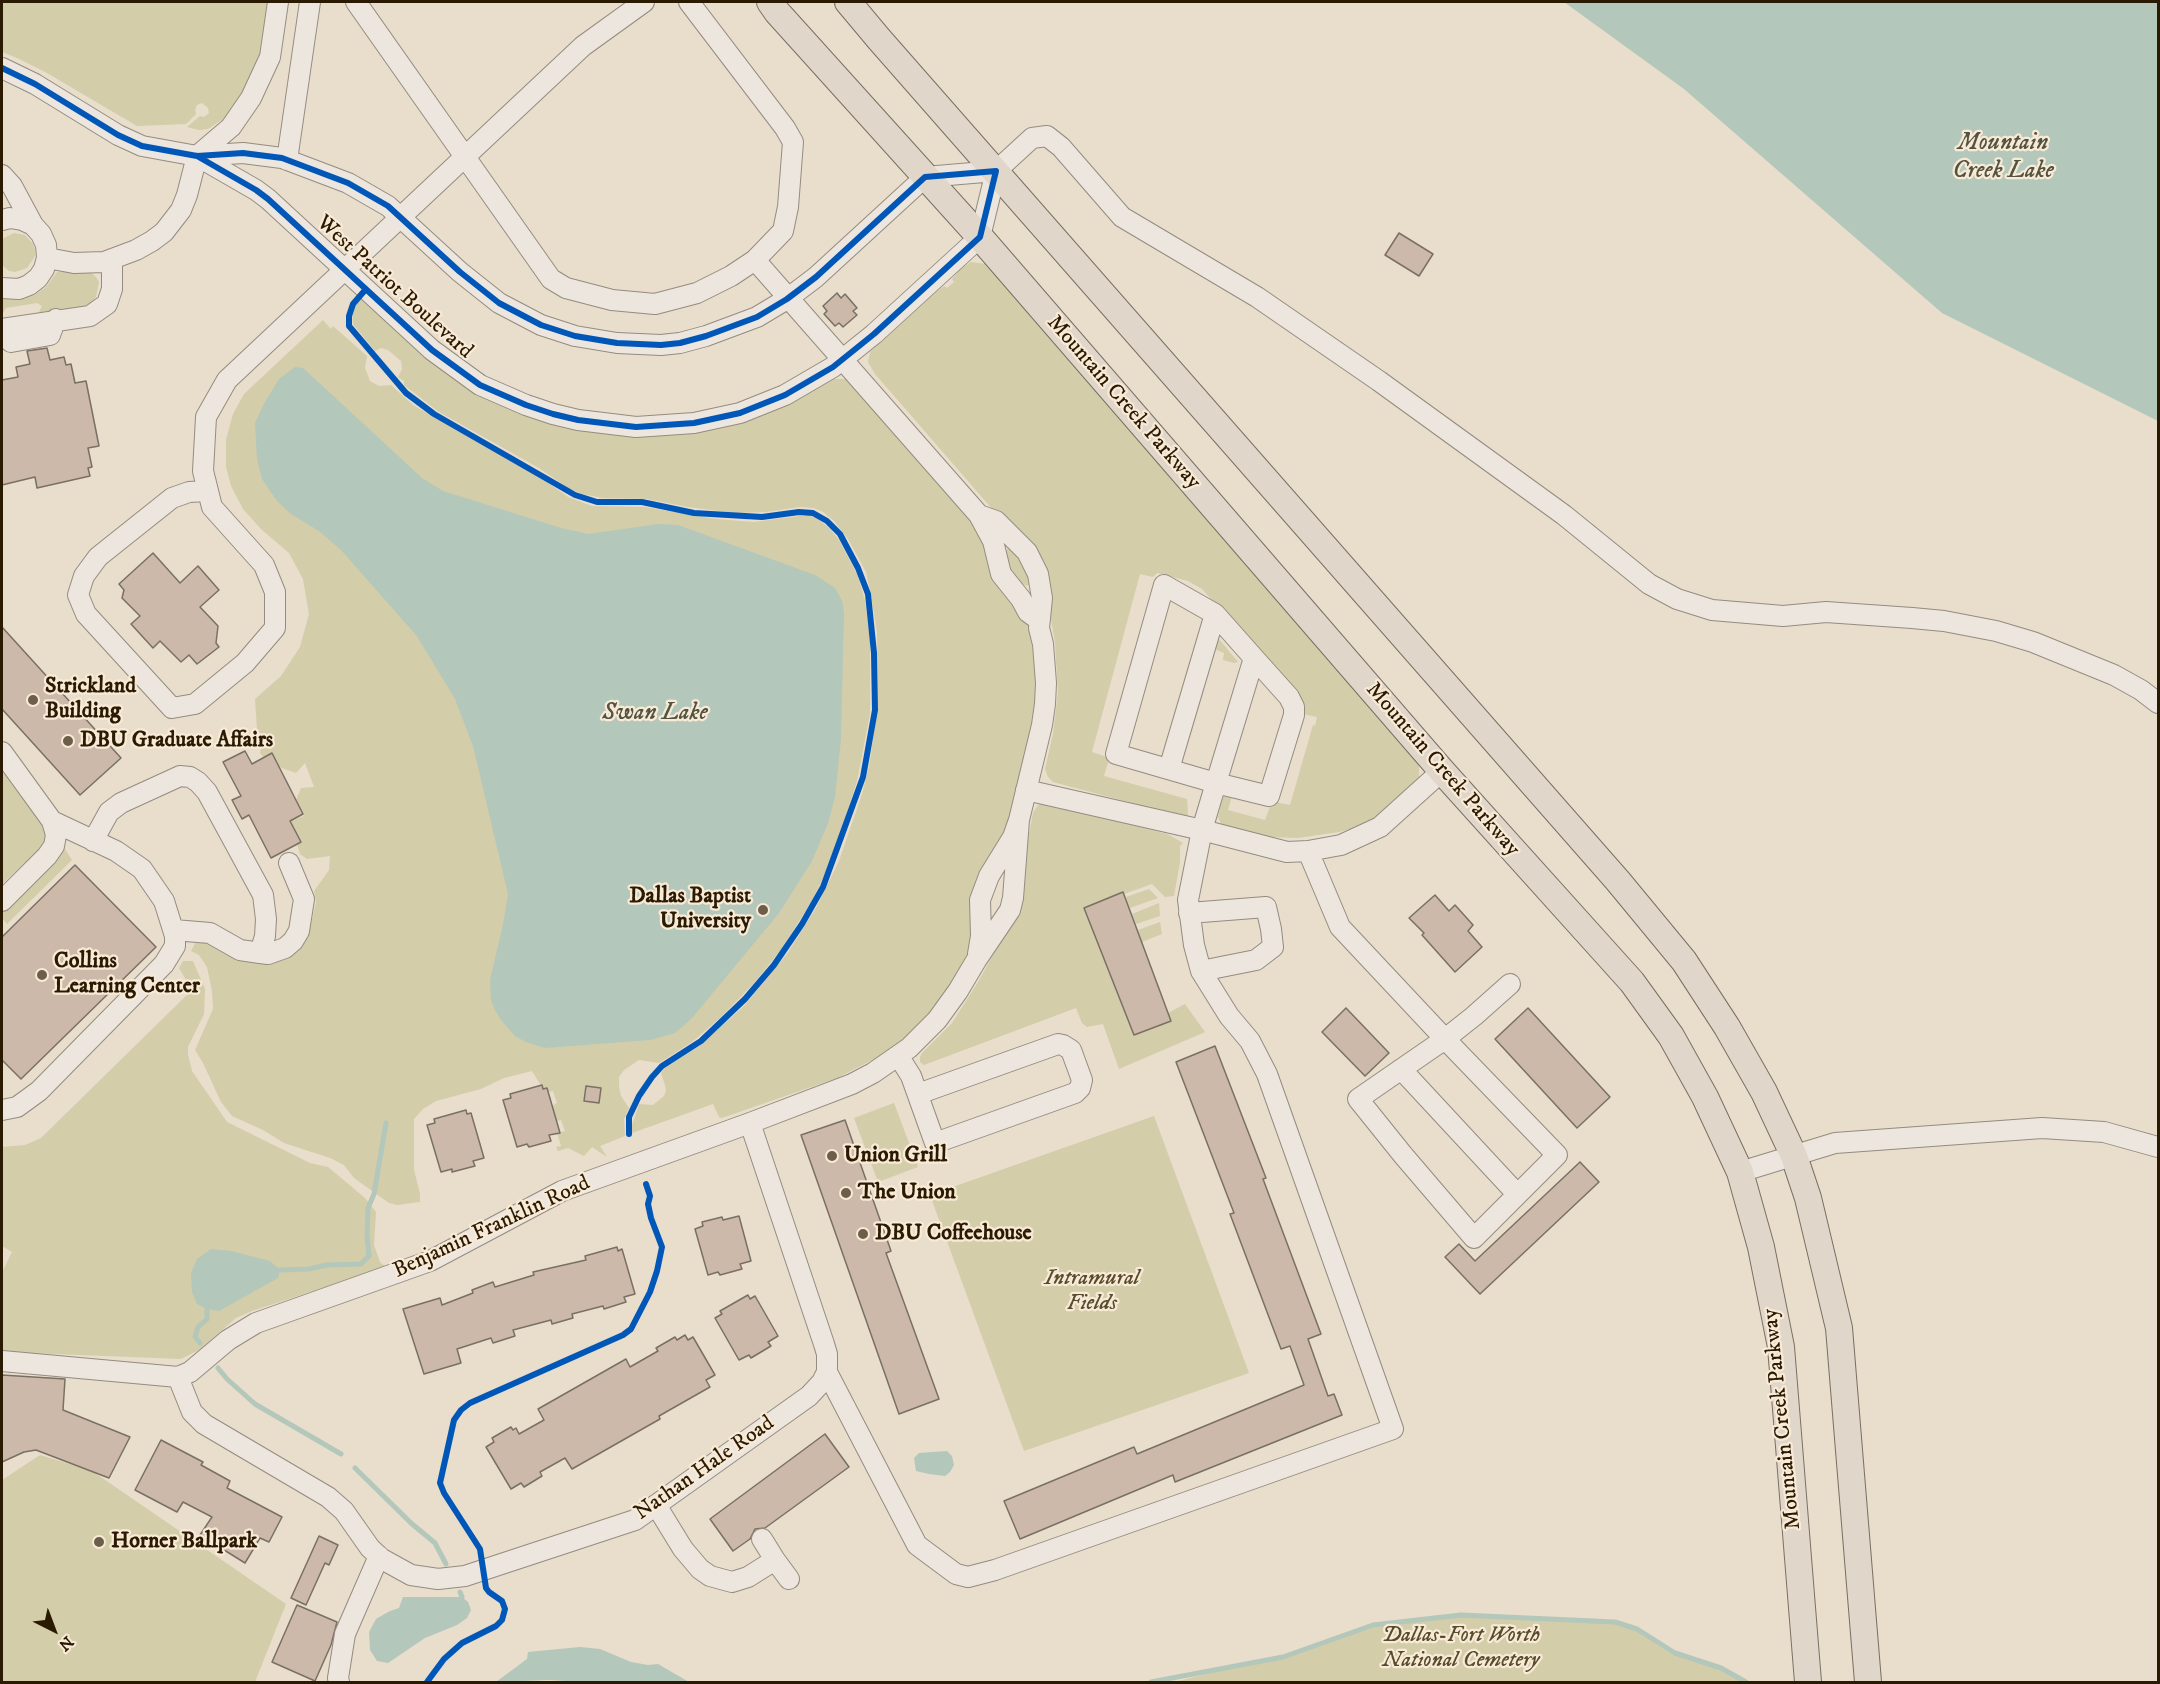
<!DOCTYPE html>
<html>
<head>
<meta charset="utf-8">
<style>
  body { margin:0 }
  #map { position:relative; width:2160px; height:1684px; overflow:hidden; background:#e9ddcc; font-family:"IM FELL DW Pica",serif }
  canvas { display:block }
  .frame { position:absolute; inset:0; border:3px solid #2a1a02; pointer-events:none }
  .north { position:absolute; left:24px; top:1600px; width:60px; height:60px; -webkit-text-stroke:4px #f8ead6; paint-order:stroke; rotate:138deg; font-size:16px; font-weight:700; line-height:24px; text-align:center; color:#2a1a02 }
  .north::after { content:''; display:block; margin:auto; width:21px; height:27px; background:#2a1a02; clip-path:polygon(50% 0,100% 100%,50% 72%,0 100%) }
</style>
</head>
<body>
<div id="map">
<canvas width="2160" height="1684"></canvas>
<div class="frame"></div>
<div class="north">N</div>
</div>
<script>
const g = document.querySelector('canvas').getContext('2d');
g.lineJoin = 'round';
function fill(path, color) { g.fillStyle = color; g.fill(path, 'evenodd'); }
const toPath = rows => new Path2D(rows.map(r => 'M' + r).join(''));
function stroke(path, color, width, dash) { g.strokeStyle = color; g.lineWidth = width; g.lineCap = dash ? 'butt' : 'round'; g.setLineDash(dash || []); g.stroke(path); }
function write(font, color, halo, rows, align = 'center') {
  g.font = font + ' "IM FELL DW Pica",serif'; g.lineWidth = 4.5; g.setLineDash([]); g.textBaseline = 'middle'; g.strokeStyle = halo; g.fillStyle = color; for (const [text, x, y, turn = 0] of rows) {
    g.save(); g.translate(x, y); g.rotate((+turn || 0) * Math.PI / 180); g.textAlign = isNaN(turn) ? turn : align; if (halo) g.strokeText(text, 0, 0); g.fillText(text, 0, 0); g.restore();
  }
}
fill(toPath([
  [2,2,272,2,270,23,258,62,243,93,229,115,208,129,199,130,187,127,200,116,204,117,209,113,208,108,202,103,197,105,195,110,196,114,186,124,137,126,47,73,17,58,2,52],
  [14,233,25,235,33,244,35,250,35,256,27,268,15,272,9,271,2,265,2,239],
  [971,262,993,265,1419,764,1419,778,1414,785,1376,818,1361,826,1339,832,1298,838,1269,837,1226,828,1221,824,1218,817,1223,798,1227,794,1232,796,1228,810,1265,820,1271,804,1275,802,1290,805,1313,725,1315,726,1317,717,1303,714,1301,699,1202,589,1188,581,1157,573,1153,577,1140,574,1092,752,1104,756,1107,759,1108,763,1104,776,1187,799,1188,815,1185,817,1053,782,1048,777,1045,769,1053,734,1058,692,1055,643,1041,560,1026,537,1000,518,875,374,868,362,870,352,936,292,944,286,947,288,954,282,952,279,960,269],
  [63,271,91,273,96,277,99,282,96,297,89,305,38,314,42,306,37,303,6,308,2,315,2,297,13,299,24,299,36,294,46,287,57,272],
  [365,297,521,411,698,432,759,416,809,393,834,379,848,379,976,524,1029,625,1036,670,1035,712,1009,818,975,921,969,953,939,1003,900,1043,884,1054,837,1078,722,1118,719,1117,713,1104,632,1133,632,1125,639,1104,653,1105,664,1096,666,1091,665,1085,661,1073,666,1067,698,1047,744,1006,787,954,816,908,839,861,862,794,869,767,878,706,877,632,871,595,866,572,848,539,834,521,823,512,814,508,800,507,766,512,735,513,688,507,647,499,603,498,582,494,568,488,539,468,439,412,404,385,404,381,398,377,402,369,401,361,388,350,381,348,375,351,353,324,352,312,356,304],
  [323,320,331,329,333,326,367,356,365,368,370,381,379,386,391,385,413,405,547,482,568,497,592,506,645,507,716,519,754,522,807,515,816,517,830,529,839,540,858,576,865,601,870,640,870,714,857,781,832,859,813,899,780,951,754,983,721,1017,692,1042,659,1063,639,1060,624,1070,619,1077,619,1087,621,1096,629,1108,624,1119,625,1136,600,1146,607,1157,592,1147,584,1156,568,1148,558,1151,556,1147,561,1146,557,1133,565,1131,561,1120,557,1121,552,1106,557,1103,553,1091,548,1092,547,1088,543,1089,532,1071,504,1078,481,1089,436,1101,423,1109,414,1119,414,1170,420,1194,420,1202,397,1205,389,1203,354,1178,344,1165,330,1158,284,1143,263,1130,232,1116,221,1102,203,1063,195,1050,213,1009,212,991,207,967,199,955,191,951,198,938,263,963,285,959,299,950,310,928,316,902,314,891,329,870,330,856,307,859,300,854,290,821,304,816,296,800,301,788,314,787,305,763,296,773,279,767,272,754,264,758,260,753,262,745,257,729,255,699,281,676,300,647,309,614,303,579,289,553,261,529,243,509,231,486,226,467,226,440,233,414,244,394],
  [1009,546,1026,558,1030,584,1027,586,1018,582,1012,574,1005,553],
  [1215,638,1218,638,1238,662,1234,663,1223,660,1224,653,1214,649],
  [2,763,48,831,44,845,2,884],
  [1043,802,1167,834,1183,843,1180,846,1180,862,1174,896,1165,897,1152,884,1084,908,1134,1035,1171,1021,1168,1013,1185,1004,1205,1032,1119,1069,1103,1024,1087,1027,1082,1023,1076,1008,924,1065,920,1062,920,1057,922,1053,952,1023,978,982,1019,908,1024,889,1025,855,1033,813,1038,805],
  [63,846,72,860,7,924,2,918,2,906],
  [1149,889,1158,898,1130,908,1126,897],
  [1159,903,1160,916,1136,924,1132,914],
  [1160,922,1162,934,1142,942,1138,930],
  [183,961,193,961,205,989,204,1014,188,1047,188,1054,192,1071,227,1122,310,1163,328,1167,365,1198,376,1212,374,1245,380,1262,386,1267,252,1311,236,1318,199,1350,181,1359,2,1352,2,1272,12,1252,2,1246,2,1147,25,1145,41,1138,192,990,179,968],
  [894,1103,918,1167,878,1182,854,1118],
  [1154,1116,1249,1373,1024,1451,930,1195],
  [40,1455,92,1471,286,1604,255,1682,2,1682,2,1480],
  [1462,1615,1615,1622,1637,1629,1675,1653,1721,1668,1746,1682,1175,1682,1213,1672,1283,1657,1373,1625]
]), '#d3cdaa');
fill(toPath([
  [1564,2,2158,2,2158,421,1942,313,1684,89],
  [295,367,303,368,422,478,443,491,561,528,588,534,658,524,678,525,815,575,835,588,842,601,844,612,841,739,835,797,828,823,812,861,779,913,692,1018,675,1033,650,1040,545,1048,526,1042,515,1036,501,1020,495,1010,491,1000,490,980,503,925,508,894,473,746,455,699,417,636,341,550,319,531,291,514,277,501,262,479,257,459,255,423,264,404,279,379],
  [211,1249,231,1251,270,1261,280,1270,278,1278,219,1311,207,1309,197,1304,192,1292,191,1273,197,1259],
  [947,1451,952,1456,954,1465,950,1472,945,1476,929,1474,916,1471,914,1458,919,1453],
  [403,1597,462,1597,468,1602,471,1610,467,1618,457,1625,425,1638,388,1663,377,1661,370,1650,369,1632,376,1619,390,1611,399,1608],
  [580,1647,600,1649,631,1662,648,1665,658,1664,689,1682,581,1682,549,1680,496,1682,527,1659,528,1652]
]), '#b3c7ba');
stroke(toPath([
  [280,1270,309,1269,327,1265,361,1264,369,1256,367,1235,368,1208,374,1194,386,1123],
  [200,1343,195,1337,198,1327,207,1319,207,1309],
  [218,1368,227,1379,255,1404,341,1454],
  [355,1468,411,1523,435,1543,446,1564],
  [460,1592,462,1597],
  [1151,1682,1283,1657,1373,1625,1461,1615,1615,1622,1637,1629,1675,1653,1721,1668,1746,1682]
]), '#b3c7ba', 5);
const building = toPath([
  [1399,233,1433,254,1419,276,1385,255,1399,233],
  [837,293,841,298,845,294,857,308,853,311,857,315,843,327,839,323,835,326,824,314,827,311,823,306,837,293],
  [47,348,50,360,64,357,66,365,71,364,75,383,86,381,99,446,88,448,92,467,88,468,90,476,37,488,35,477,2,485,2,380,18,377,16,367,30,364,27,351,47,348],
  [153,553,180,583,198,566,219,590,200,607,218,626,216,643,219,647,197,664,189,655,181,662,160,641,153,648,131,624,140,616,122,598,124,590,119,584,153,553],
  [2,627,121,758,80,795,2,709,2,627],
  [245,751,252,764,272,753,303,814,290,821,301,842,271,858,249,815,242,819,232,800,241,796,223,762,245,751],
  [75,865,156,947,21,1079,2,1060,2,937,75,865],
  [1123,892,1171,1021,1134,1035,1084,908,1123,892],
  [1435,895,1449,911,1455,905,1473,925,1468,931,1482,947,1455,972,1422,935,1424,933,1409,918,1435,895],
  [1346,1008,1389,1053,1365,1076,1322,1032,1346,1008],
  [1528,1008,1610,1097,1577,1128,1495,1039,1528,1008],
  [1215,1046,1266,1178,1263,1179,1321,1334,1308,1339,1328,1396,1334,1394,1342,1415,1175,1482,1173,1475,1020,1539,1004,1501,1134,1447,1137,1454,1304,1385,1290,1346,1281,1349,1230,1214,1234,1213,1176,1062,1215,1046],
  [542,1085,543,1089,547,1088,560,1133,549,1135,551,1141,529,1147,527,1144,517,1147,503,1100,511,1098,510,1094,542,1085],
  [586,1086,601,1088,599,1103,584,1101,586,1086],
  [466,1110,467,1114,471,1113,484,1158,473,1161,475,1166,452,1172,452,1169,441,1172,427,1125,435,1123,434,1119,466,1110],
  [845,1120,891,1251,886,1253,939,1399,899,1414,801,1135,845,1120],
  [1580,1162,1599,1182,1480,1294,1445,1257,1459,1244,1475,1261,1580,1162],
  [739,1216,751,1261,740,1264,742,1269,720,1275,718,1272,708,1275,695,1229,703,1226,702,1222,722,1217,723,1220,739,1216],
  [617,1247,618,1251,622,1249,635,1294,624,1297,626,1302,604,1309,603,1306,572,1314,573,1318,552,1324,551,1320,513,1330,515,1336,493,1343,491,1338,457,1349,461,1363,424,1374,403,1309,440,1298,442,1305,473,1293,472,1290,493,1282,495,1287,534,1275,533,1272,586,1260,585,1256,617,1247],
  [748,1295,750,1299,755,1296,778,1336,768,1342,771,1346,751,1358,749,1355,739,1360,715,1318,722,1314,720,1311,748,1295],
  [685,1335,688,1340,693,1337,715,1375,706,1380,710,1387,659,1416,660,1419,572,1469,565,1458,540,1472,542,1476,524,1487,521,1483,511,1489,486,1447,494,1442,492,1438,511,1427,513,1430,516,1428,519,1434,544,1420,538,1409,626,1359,630,1367,658,1351,656,1348,675,1337,677,1340,685,1335],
  [2,1375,65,1379,63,1410,130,1437,109,1478,36,1450,24,1452,2,1462,2,1375],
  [825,1434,849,1467,765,1528,755,1529,750,1539,733,1551,710,1519,825,1434],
  [161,1440,203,1462,201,1465,230,1481,227,1488,282,1517,269,1542,260,1538,245,1563,200,1535,212,1517,183,1502,177,1512,135,1490,161,1440],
  [319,1536,338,1545,329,1565,325,1563,306,1605,291,1598,319,1536],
  [297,1605,337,1622,331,1645,315,1681,272,1662,297,1605]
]);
fill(building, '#ccb9aa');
stroke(building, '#797064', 1.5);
const minor = toPath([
  [356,2,551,279,566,288,612,300,655,304,697,293,731,276,755,260,783,231,788,207,793,142,785,128,689,2],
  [2,68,35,84,118,135,142,146,197,156,243,153,282,158,348,183,388,206,460,272,499,303,541,325,575,336,617,343,661,345,680,343,706,336,757,317,787,299,816,277,925,177,996,171],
  [197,156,256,190,268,199,432,350,480,385,526,405,553,414,578,420,636,427,694,423,740,413,785,395,833,367,874,334,980,237,996,171],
  [197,156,231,127,251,98,270,57,278,2],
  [287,160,310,2],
  [996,171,1032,138,1047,136,1061,147,1122,217,1257,297,1379,381,1564,515,1649,584,1677,599,1712,610,1783,616,1826,612,1912,618,1944,621,1996,631,2033,642,2114,675,2141,690,2158,703],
  [2,175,12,186,33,225],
  [2,220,10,218,22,220,33,225,41,234,46,245,47,258,44,269,38,278,29,285,19,289,2,288],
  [47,258,74,263,104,262,136,250,152,241,164,232,181,210,187,195,197,156],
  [755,260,979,515,993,541,1001,574,1021,599,1028,612,1039,620],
  [2,329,90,316,107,304,112,289,112,259],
  [2,334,11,342,50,335,56,319],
  [208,491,189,492,172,498,98,557,84,576,78,595,86,614,172,708,195,704,245,663,275,628,275,592,264,565,212,507,203,471,206,417,227,380,583,46,644,2],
  [2,752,52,821,56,835,54,846,47,856,2,901],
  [1169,769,1215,614],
  [1026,790,1202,830,1287,852,1308,851,1341,845,1380,827,1442,771],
  [93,841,109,812,121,803,180,776,190,777,198,782,207,792,263,895,266,919,265,936,260,953,240,950,210,933,174,930],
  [1308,851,1340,927,1445,1039,1557,1155,1474,1238,1403,1155,1358,1099,1445,1039,1474,1016,1510,984],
  [1189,913,1266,907,1271,929,1273,947,1256,960,1201,971],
  [260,953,268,954,285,948,293,941,299,931,304,899,289,863],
  [978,954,981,936,980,900,989,876,1013,837,1019,820,1042,725,1045,704,1046,683,1043,644,1039,628,1042,598,1038,574,1027,552,996,521,979,515],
  [899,1057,911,1076,935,1143,1075,1093,1080,1088,1082,1080,1071,1050,1063,1045,1058,1044,918,1094],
  [1401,1069,1517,1194],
  [2,1110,17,1107,39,1091,164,964,175,946,175,936,164,901,142,869,116,851,52,821],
  [1740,1172,1835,1143,2042,1128,2104,1132,2158,1147],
  [2,1361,178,1377,190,1372,228,1340,256,1323,430,1261,562,1191,750,1123,852,1084,873,1073,909,1048,937,1020,958,991,977,959,1010,910,1013,898,1019,820],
  [827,1372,917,1545,956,1574,968,1577,995,1570,1393,1429,1267,1074,1250,1041,1229,1016,1201,971,1194,945,1188,900,1202,830,1216,783,1254,658,1215,614,1164,585,1116,754,1216,783,1269,796,1294,715,1294,707,1289,697,1254,658],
  [178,1377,192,1412,204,1424,328,1497,344,1511,370,1548,382,1559,411,1575,438,1579,465,1576,635,1520,809,1396,822,1382,827,1372,827,1354,824,1344,750,1123],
  [656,1505,683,1549,700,1569,710,1576,732,1582,748,1577,775,1560,789,1579],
  [762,1539,775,1560],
  [339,1682,338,1678,345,1634,379,1556]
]);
const major = toPath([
  [770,2,777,12,980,237,1442,771,1632,982,1671,1036,1705,1097,1740,1172,1761,1247,1781,1347,1808,1682],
  [848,2,879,39,1618,881,1684,961,1727,1027,1764,1092,1794,1156,1808,1198,1839,1328,1868,1682]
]);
stroke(minor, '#948c7f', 22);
stroke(major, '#797064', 28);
stroke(minor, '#ece6de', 20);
stroke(major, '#e0d6c9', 26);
stroke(toPath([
  [2,68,35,84,118,135,142,146,197,156,243,153,282,158,348,183,388,206,460,272,499,303,541,325,575,336,617,343,661,345,680,343,706,336,757,317,787,299,816,277,925,177,996,171,980,237,874,334,833,367,785,395,740,413,694,423,636,427,578,420,553,414,526,405,480,385,432,350,268,199,256,190,197,156],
  [366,289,353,304,349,316,349,326,406,393,434,414,575,495,597,502,642,502,694,513,762,517,799,512,813,513,827,521,840,534,858,568,868,594,874,653,875,710,863,777,823,887,802,924,774,965,745,999,701,1041,662,1066,652,1077,639,1096,629,1117,629,1134],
  [427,1682,444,1659,462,1643,496,1626,502,1620,505,1609,502,1601,489,1592,486,1588,480,1549,444,1493,440,1483,454,1420,461,1410,470,1403,623,1335,631,1329,650,1292,657,1271,662,1247,651,1218,648,1204,650,1196,646,1184]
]), '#0057b8', 6);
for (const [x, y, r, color] of [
  [33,700,6,"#6d5e49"],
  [68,741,6,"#6d5e49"],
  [763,910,6,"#6d5e49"],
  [42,975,6,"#6d5e49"],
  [832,1156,6,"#6d5e49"],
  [846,1193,6,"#6d5e49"],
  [863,1234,6,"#6d5e49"],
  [99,1542,6,"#6d5e49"]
]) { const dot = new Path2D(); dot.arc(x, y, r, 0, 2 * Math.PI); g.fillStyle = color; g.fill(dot); stroke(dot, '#f8ead6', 2); }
write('22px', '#2a1a02', '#f8ead6', [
  ["West Patriot Boulevard",394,288,42],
  ["Mountain Creek Parkway",1123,403,49],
  ["Mountain Creek Parkway",1442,770,49],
  ["Benjamin Franklin Road",492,1228,-25],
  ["Mountain Creek Parkway",1783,1419,-96],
  ["Nathan Hale Road",705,1469,-35]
]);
write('bold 22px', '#2a1a02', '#f8ead6', [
  ["Strickland",45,687],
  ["Building",45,712],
  ["DBU Graduate Affairs",80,741],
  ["Dallas Baptist",751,897,"right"],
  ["University",751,922,"right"],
  ["Collins",54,962],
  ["Learning Center",54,987],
  ["Union Grill",844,1156],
  ["The Union",858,1193],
  ["DBU Coffeehouse",875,1234],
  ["Horner Ballpark",111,1542]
], 'left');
write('italic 22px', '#574c2c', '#f8ead6', [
  ["Intramural",1092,1279],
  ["Fields",1092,1304],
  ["Dallas-Fort Worth",1461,1636],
  ["National Cemetery",1461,1661]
]);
write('italic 24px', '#525340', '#f8ead6', [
  ["Mountain",2003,144],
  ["Creek Lake",2003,172],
  ["Swan Lake",655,714]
]);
</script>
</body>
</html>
